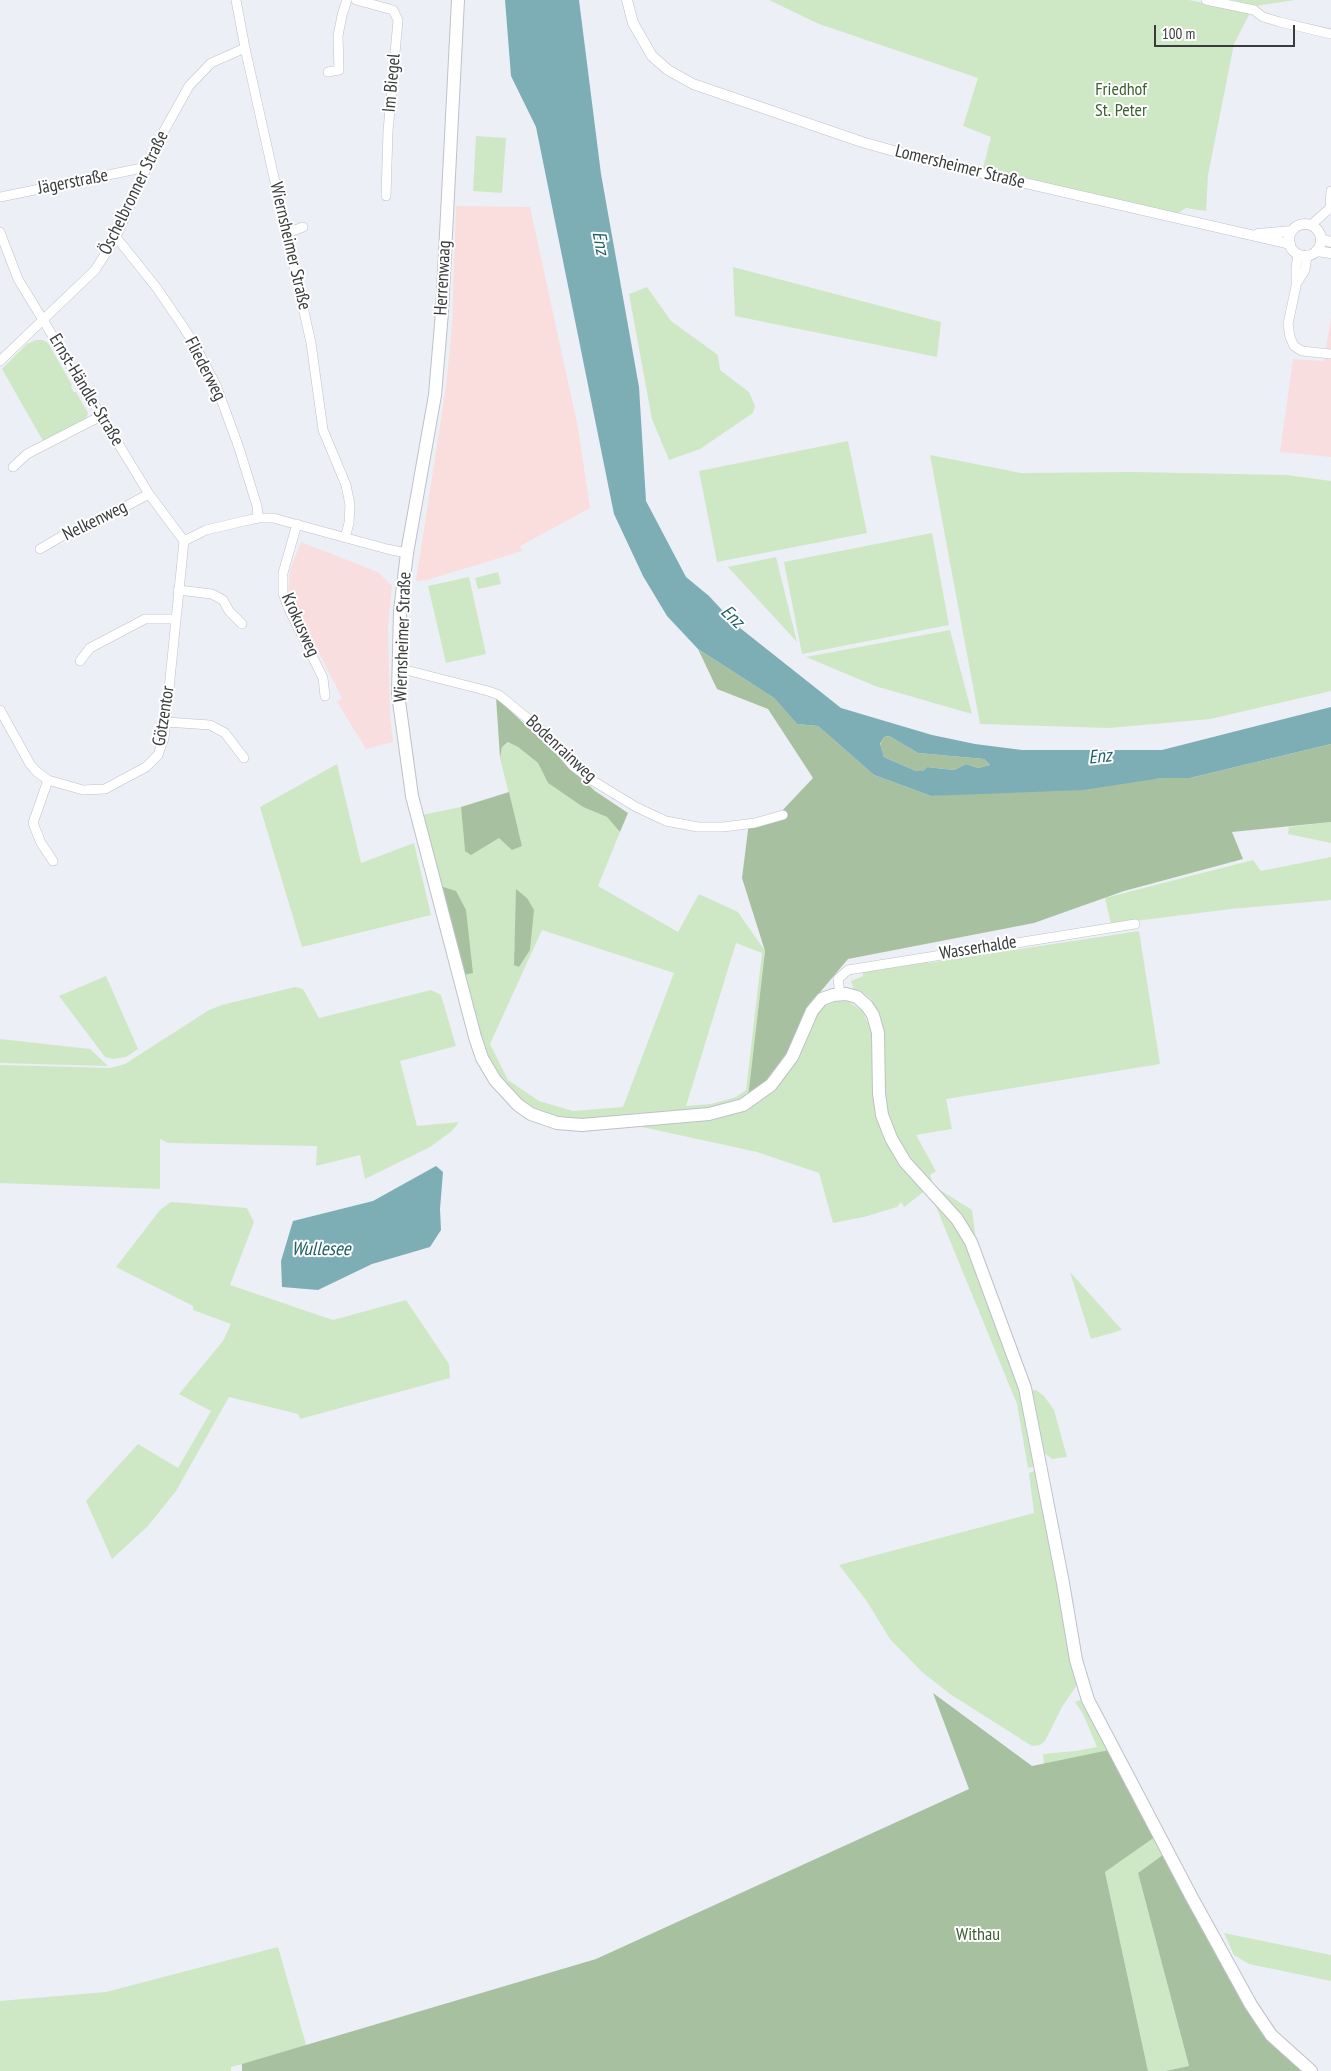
<!DOCTYPE html>
<html>
<head>
<meta charset="utf-8">
<style>
  body { margin:0 }
  #map { position:relative; width:1331px; height:2071px; overflow:hidden; background:#eceff6; font-family:"PT Sans Narrow",sans-serif }
  canvas { display:block }
  .scale { position:absolute; left:1154px; top:25px; width:141px; height:22px; box-sizing:border-box; border:2px solid #393b3d; border-top:0; padding-left:6px; font-size:15px; line-height:18px; white-space:nowrap; color:#393b3d; -webkit-text-stroke:4px #fff; paint-order:stroke }
</style>
</head>
<body>
<div id="map">
<canvas width="1331" height="2071"></canvas>
<div class="scale">100 m</div>
</div>
<script>
const g = document.querySelector('canvas').getContext('2d');
g.lineJoin = 'round';
function fill(path, color) { g.fillStyle = color; g.fill(path, 'evenodd'); }
const toPath = rows => new Path2D(rows.map(r => 'M' + r).join(''));
function stroke(path, color, width, dash) { g.strokeStyle = color; g.lineWidth = width; g.lineCap = dash ? 'butt' : 'round'; g.setLineDash(dash || []); g.stroke(path); }
function write(font, color, halo, rows, align = 'center') {
  g.font = font + ' "PT Sans Narrow",sans-serif'; g.lineWidth = 4; g.setLineDash([]); g.textBaseline = 'middle'; g.strokeStyle = halo; g.fillStyle = color; for (const [text, x, y, turn = 0] of rows) {
    g.save(); g.translate(x, y); g.rotate((+turn || 0) * Math.PI / 180); g.textAlign = isNaN(turn) ? turn : align; if (halo) g.strokeText(text, 0, 0); g.fillText(text, 0, 0); g.restore();
  }
}
fill(toPath([
  [1331,317,1331,457,1280,452,1293,359,1324,361],
  [301,542,378,572,392,586,388,626,390,715,393,742,366,749,337,702,342,698,288,592,290,570]
]), '#f9dedf');
fill(toPath([
  [456,206,530,207,578,428,590,508,520,546,522,551,427,580,416,581,446,387,452,326]
]), '#f9dedd');
fill(toPath([
  [769,0,1189,0,1250,13,1234,44,1208,175,1206,211,1186,208,1177,214,1016,179,983,168,991,137,963,126,978,78,819,24],
  [1232,0,1295,0,1256,6],
  [476,136,506,138,502,193,473,191],
  [733,267,941,322,937,357,735,316],
  [647,287,671,321,718,355,720,370,749,392,755,406,753,413,700,449,669,460,652,419,629,294],
  [36,340,43,340,48,343,72,385,71,387,74,392,76,392,88,413,86,419,43,441,2,369,27,344],
  [848,441,867,533,717,562,699,471],
  [930,455,1021,473,1134,472,1287,475,1331,481,1331,691,1210,719,1109,728,980,724],
  [932,533,949,625,802,654,784,562],
  [776,557,797,642,728,567],
  [498,572,501,584,478,589,475,578],
  [469,577,486,654,446,663,428,586],
  [950,630,972,714,875,686,806,657],
  [509,742,518,747,538,763,548,783,583,807,607,817,620,832,598,886,678,932,699,894,738,912,765,951,748,1097,737,1102,699,1111,596,1120,563,1119,529,1107,505,1086,484,1050,464,975,472,973,440,886,422,815,461,807,465,851,499,838,522,846,500,758,502,747],
  [516,890,527,898,530,950,519,967,514,949,517,924],
  [542,930,674,973,623,1107,573,1111,539,1101,508,1080,490,1044],
  [736,943,762,953,746,1090,736,1097,711,1104,686,1106],
  [337,764,361,863,414,843,431,915,302,947,260,807],
  [1331,822,1331,843,1288,834,1289,827],
  [1331,857,1331,900,1231,909,1111,924,1105,898,1253,860,1261,871],
  [1139,931,1160,1064,946,1099,952,1129,916,1135,936,1171,930,1175,932,1181,930,1181,905,1153,889,1120,884,1091,882,1023,871,999,860,990,854,990,851,981,863,976,862,969,926,958,928,963],
  [106,976,138,1049,126,1057,113,1059,105,1057,59,996],
  [295,987,303,989,319,1018,431,990,441,995,456,1046,400,1061,417,1126,459,1122,452,1131,430,1147,365,1179,360,1155,316,1166,317,1146,168,1143,160,1139,160,1189,0,1183,0,1065,110,1068,125,1064,209,1010,222,1005],
  [843,1001,849,1002,862,1011,871,1030,877,1111,926,1190,962,1235,1018,1381,1037,1466,1028,1468,1017,1404,937,1209,926,1190,904,1207,901,1202,897,1207,864,1217,833,1223,819,1173,757,1152,633,1125,733,1113,824,1006,834,1002],
  [0,1039,90,1049,108,1066,0,1063],
  [940,1190,972,1210,977,1247,938,1191],
  [171,1202,247,1208,254,1222,230,1285,333,1320,406,1300,449,1364,450,1378,300,1419,298,1414,229,1397,176,1491,147,1527,112,1559,86,1501,138,1444,178,1468,211,1411,179,1394,223,1341,231,1324,193,1310,193,1306,116,1267,160,1210],
  [1070,1272,1122,1330,1091,1339],
  [1036,1390,1044,1396,1054,1410,1067,1457,1052,1459,1043,1452,1029,1391],
  [1037,1470,1077,1685,1062,1707,1045,1741,1040,1745,1032,1746,950,1694,922,1672,890,1639,866,1600,839,1565,1034,1513,1029,1473],
  [1080,1700,1084,1701,1109,1750,1044,1764,1043,1754,1075,1751,1097,1747,1083,1714,1075,1702],
  [1155,1837,1164,1854,1138,1873,1189,2066,1165,2071,1148,2071,1105,1872],
  [1224,1933,1331,1955,1331,1981,1249,1964,1234,1955],
  [278,1947,307,2048,231,2067,231,2071,0,2071,0,2001,106,1992]
]), '#cee8c6');
fill(toPath([
  [698,649,774,698,797,724,818,726,874,775,931,796,1162,778,1190,778,1331,744,1331,822,1232,832,1243,859,1124,891,1034,923,848,959,811,1003,780,1070,748,1097,765,951,742,878,749,822,778,815,813,778,768,709,717,689],
  [496,697,595,791,628,813,620,832,607,817,583,807,548,783,538,763,518,747,508,742,502,747,500,758],
  [889,736,918,753,984,759,990,765,978,768,966,764,954,770,927,767,923,771,916,771,884,757,880,745,884,737],
  [509,792,522,846,512,850,499,838,471,855,465,851,461,807],
  [440,886,456,891,466,910,473,973,464,975],
  [516,889,527,898,534,910,530,950,519,967,514,965],
  [933,1693,1032,1766,1109,1750,1155,1837,1105,1872,1148,2071,242,2071,242,2064,596,1959,969,1789],
  [1164,1854,1235,1986,1305,2071,1165,2071,1189,2066,1138,1873]
]), '#a7c1a0');
fill(toPath([
  [505,0,579,0,601,174,639,387,646,501,686,577,709,596,735,624,841,708,932,735,975,744,1022,750,1162,750,1331,707,1331,744,1190,778,1162,778,1083,790,931,796,874,775,818,726,797,724,774,698,698,649,667,616,643,576,614,514,536,127,511,76],
  [889,736,918,753,984,759,990,765,978,768,966,764,954,770,927,767,923,771,916,771,884,757,880,744,884,737],
  [436,1166,443,1172,440,1209,441,1230,430,1247,372,1264,318,1290,282,1287,281,1261,293,1221,373,1201]
]), '#7daeb5');
const minor = toPath([
  [236,0,245,48,311,343,323,430,346,485,350,505,349,523,345,538],
  [356,0,393,10,398,20,388,131,386,196],
  [1206,0,1254,10,1263,17,1280,22,1331,34],
  [328,72,339,70,338,36,342,15,347,0],
  [0,197,147,167],
  [1311,225,1330,208,1331,191],
  [0,232,18,279,149,494,184,541],
  [287,233,303,227],
  [116,237,156,287,180,322,195,345,216,385,239,448,257,506,258,518],
  [1298,254,1296,268,1296,286,1288,324,1290,337,1294,346,1302,351,1331,354],
  [1297,283,1305,270,1307,255],
  [0,361,95,270,116,237,159,140,189,86,211,63,245,48],
  [13,467,27,454,101,416],
  [297,524,283,573,283,593,288,607,323,678,325,696],
  [184,541,206,530,240,522,258,518,273,518,387,549,407,553],
  [40,549,62,536,96,522,149,494],
  [178,590,212,594,223,600,229,611,242,624],
  [80,661,90,648,145,619,176,619],
  [398,668,488,691,499,695,543,731,573,766,590,779,636,807,666,821,698,827,723,827,755,823,783,815],
  [0,710,30,764,37,772,48,780,83,790,105,789,146,767,158,755,164,738,184,541],
  [166,722,210,725,225,733,244,758],
  [48,780,33,823,41,843,53,861],
  [840,994,838,979,848,970,1135,924]
]);
const tertiary = toPath([
  [627,0,633,23,652,56,668,70,693,84,862,142,929,161,1290,244],
  '1289 240a16 16 0 1 1 32 0a16 16 0 1 1-32 0Z',
  [1258,234,1292,231],
  [1321,239,1331,242],
  [1316,251,1331,253]
]);
const secondary = toPath([
  [458,0,442,312,435,395,407,553,400,611,398,694,412,796,475,1037,482,1058,495,1080,518,1105,531,1114,557,1123,582,1125,709,1114,743,1105,771,1085,792,1057,812,1011,822,999,833,995,846,994,857,997,867,1006,873,1015,878,1033,879,1093,882,1115,891,1138,905,1162,957,1219,971,1242,1025,1388,1063,1583,1076,1660,1088,1700,1191,1896,1251,2005,1271,2035,1311,2071]
]);
stroke(minor, '#bec1c7', 10);
stroke(tertiary, '#bec1c7', 11);
stroke(secondary, '#bec1c7', 14);
stroke(minor, '#fff', 9);
stroke(tertiary, '#fff', 10);
stroke(secondary, '#fff', 12);
write('18px', '#393b3d', '#fff', [
  ["Im Biegel",392,83,-85],
  ["Lomersheimer Straße",960,167,14],
  ["Jägerstraße",73,182,-11],
  ["Öschelbronner Straße",134,193,-64],
  ["Wiernsheimer Straße",290,246,77],
  ["Herrenwaag",443,278,-87],
  ["Fliederweg",205,369,63],
  ["Ernst-Händle-Straße",86,390,59],
  ["Nelkenweg",95,521,-26],
  ["Krokusweg",300,625,66],
  ["Wiernsheimer Straße",403,637,-88],
  ["Götzentor",164,716,-81],
  ["Bodenrainweg",561,749,43],
  ["Wasserhalde",978,948,-9]
]);
write('18px', '#3d6032', '#fff', [
  ["Friedhof",1121,90],
  ["St. Peter",1121,111],
  ["Withau",978,1935]
]);
write('italic 19px', '#1d6068', '#fff', [
  ["Enz",600,243,79],
  ["Enz",732,617,43],
  ["Enz",1100,757,-6],
  ["Wullesee",321,1250]
]);
</script>
</body>
</html>
